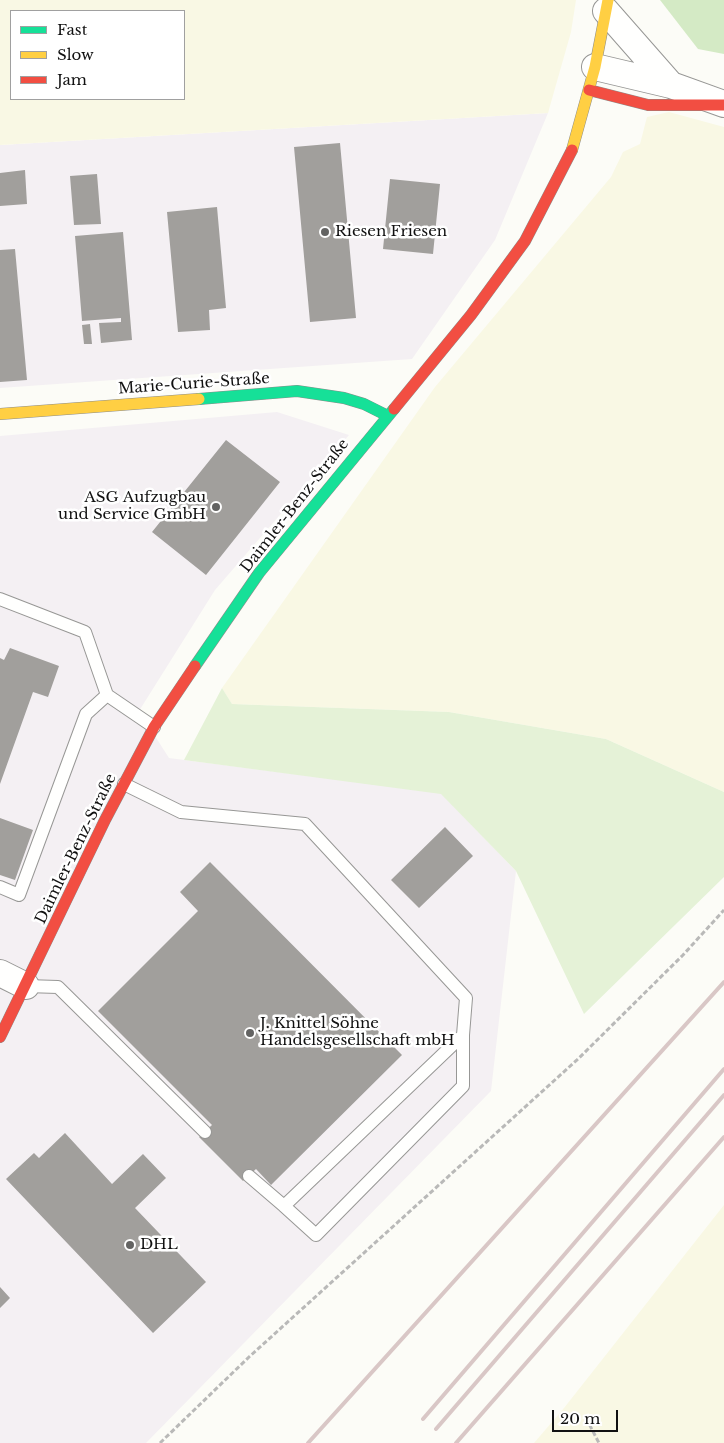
<!DOCTYPE html>
<html>
<head>
<meta charset="utf-8">
<style>
  body { margin:0 }
  #map { position:relative; width:724px; height:1443px; overflow:hidden; background:#fcfcf7; font-family:"Libre Baskerville",serif }
  canvas { display:block }
  .legend { position:absolute; left:10px; top:10px; width:175px; height:90px; box-sizing:border-box; background:#fff; border:1px solid #a0a0a0; margin:0; padding:6px 9px; list-style:none; font-size:15px; color:#111 }
  .legend li { display:flex; align-items:center; gap:10px; height:25px }
  .legend b { width:25px; border:1px solid #a0a0a0 }
  .scale { position:absolute; left:552px; top:1410px; width:66px; height:22px; box-sizing:border-box; border:2px solid #111; border-top:0; padding-left:6px; font-size:15px; line-height:18px; white-space:nowrap; color:#111; -webkit-text-stroke:4px #fff; paint-order:stroke }
</style>
</head>
<body>
<div id="map">
<canvas width="724" height="1443"></canvas>
<ul class="legend">
<li><b style="height:6px;background:#16e098"></b>Fast</li>
<li><b style="height:6px;background:#ffcf43"></b>Slow</li>
<li><b style="height:6px;background:#f24e42"></b>Jam</li>
</ul>
<div class="scale">20 m</div>
</div>
<script>
const g = document.querySelector('canvas').getContext('2d');
g.lineJoin = 'round';
function fill(path, color) { g.fillStyle = color; g.fill(path, 'evenodd'); }
const toPath = rows => new Path2D(rows.map(r => 'M' + r).join(''));
function stroke(path, color, width, dash) { g.strokeStyle = color; g.lineWidth = width; g.lineCap = dash ? 'butt' : 'round'; g.setLineDash(dash || []); g.stroke(path); }
function write(font, color, halo, rows, align = 'center') {
  g.font = font + ' "Libre Baskerville",serif'; g.lineWidth = 5; g.setLineDash([]); g.textBaseline = 'middle'; g.strokeStyle = halo; g.fillStyle = color; for (const [text, x, y, turn = 0] of rows) {
    g.save(); g.translate(x, y); g.rotate((+turn || 0) * Math.PI / 180); g.textAlign = isNaN(turn) ? turn : align; if (halo) g.strokeText(text, 0, 0); g.fillText(text, 0, 0); g.restore();
  }
}
fill(toPath([
  [548,113,495,240,412,359,0,388,0,145],
  [277,412,349,435,215,590,139,711,169,758,441,793,516,871,491,1091,146,1443,0,1443,0,436]
]), '#f4f0f3');
fill(toPath([
  [0,0,576,0,571,32,548,113,0,145],
  [11,11,184,11,184,99,11,99],
  [669,112,724,127,724,792,606,739,449,712,232,704,222,688,435,387,611,177,623,152,640,144,647,117],
  [724,1205,724,1443,534,1443,564,1408]
]), '#f9f8e4');
fill(toPath([
  [222,688,232,704,449,712,606,739,724,792,724,877,584,1014,516,871,441,794,184,760]
]), '#e5f2d7');
fill(toPath([
  [660,0,724,0,724,54,698,49]
]), '#d4eac5');
fill(toPath([
  [340,143,356,318,310,322,294,147],
  [25,170,27,204,0,206,0,173],
  [97,174,101,224,74,225,70,176],
  [390,179,440,184,433,254,383,249],
  [217,207,226,308,209,310,210,330,178,332,167,212],
  [123,232,132,340,101,343,99,323,121,322,121,318,82,321,75,236],
  [15,249,27,380,0,382,0,250],
  [90,324,92,344,84,344,82,325],
  [226,440,280,482,206,575,152,532],
  [10,648,59,666,48,697,33,692,0,784,0,658,4,660],
  [0,818,33,830,15,880,0,875],
  [445,827,473,856,419,908,391,880],
  [210,862,402,1055,271,1185,256,1169,243,1181,199,1137,212,1125,98,1011,198,911,180,892],
  [65,1133,112,1184,143,1154,166,1178,135,1208,206,1282,153,1333,6,1179,34,1153,39,1158],
  [0,1287,10,1298,0,1308]
]), '#a19f9c');
const lane = toPath([
  [0,599,85,632,107,695,154,727],
  [124,784,181,812,305,824,466,998,463,1035,284,1206,316,1235,463,1086,463,1035],
  [0,887,19,895,86,714,107,695],
  [26,986,58,987,205,1132],
  [249,1176,284,1206]
]);
const street = toPath([
  [606,11,671,85],
  [595,67,671,85,724,104],
  [0,973,26,986]
]);
const fast = toPath([
  [199,399,297,391,344,398,364,404,386,415],
  [195,666,259,573,394,409]
]);
const slow = toPath([
  [572,150,595,67,608,0],
  [0,414,199,399]
]);
const jam = toPath([
  [589,90,648,105,724,105],
  [394,409,471,315,525,241,572,150],
  [0,1037,105,820,154,727,195,666]
]);
stroke(lane, '#979795', 14);
stroke(street, '#979795', 28);
stroke(fast, '#8d8d8b', 12);
stroke(slow, '#8d8d8b', 12);
stroke(jam, '#8d8d8b', 12);
stroke(toPath([
  [586,1418,599,1443],
  [160,1443,249,1357,578,1059,683,955,724,910]
]), '#b9b9b8', 3, [5, 2.5]);
stroke(lane, '#fffffe', 12);
stroke(street, '#fffffe', 26);
stroke(fast, '#16e098', 11);
stroke(slow, '#ffcf43', 11);
stroke(jam, '#f24e42', 11);
stroke(toPath([
  [423,1419,724,1069],
  [436,1429,724,1095],
  [308,1443,724,982],
  [456,1443,724,1137]
]), '#d9c7c6', 4);
for (const [x, y, r, color] of [
  [325,232,5,"#636362"],
  [216,507,5,"#636362"],
  [250,1033,5,"#636362"],
  [130,1245,5,"#636362"]
]) { const dot = new Path2D(); dot.arc(x, y, r, 0, 2 * Math.PI); g.fillStyle = color; g.fill(dot); stroke(dot, '#fff', 2); }
write('15px', '#111', '#fff', [
  ["Riesen Friesen",335,232],
  ["ASG Aufzugbau",206,498,"right"],
  ["und Service GmbH",206,515,"right"],
  ["J. Knittel Söhne",260,1024],
  ["Handelsgesellschaft mbH",260,1041],
  ["DHL",140,1245]
], 'left');
write('15px', '#111', '#fff', [
  ["Marie-Curie-Straße",194,384,-4],
  ["Daimler-Benz-Straße",295,506,-52],
  ["Daimler-Benz-Straße",76,849,-64]
]);
</script>
</body>
</html>
